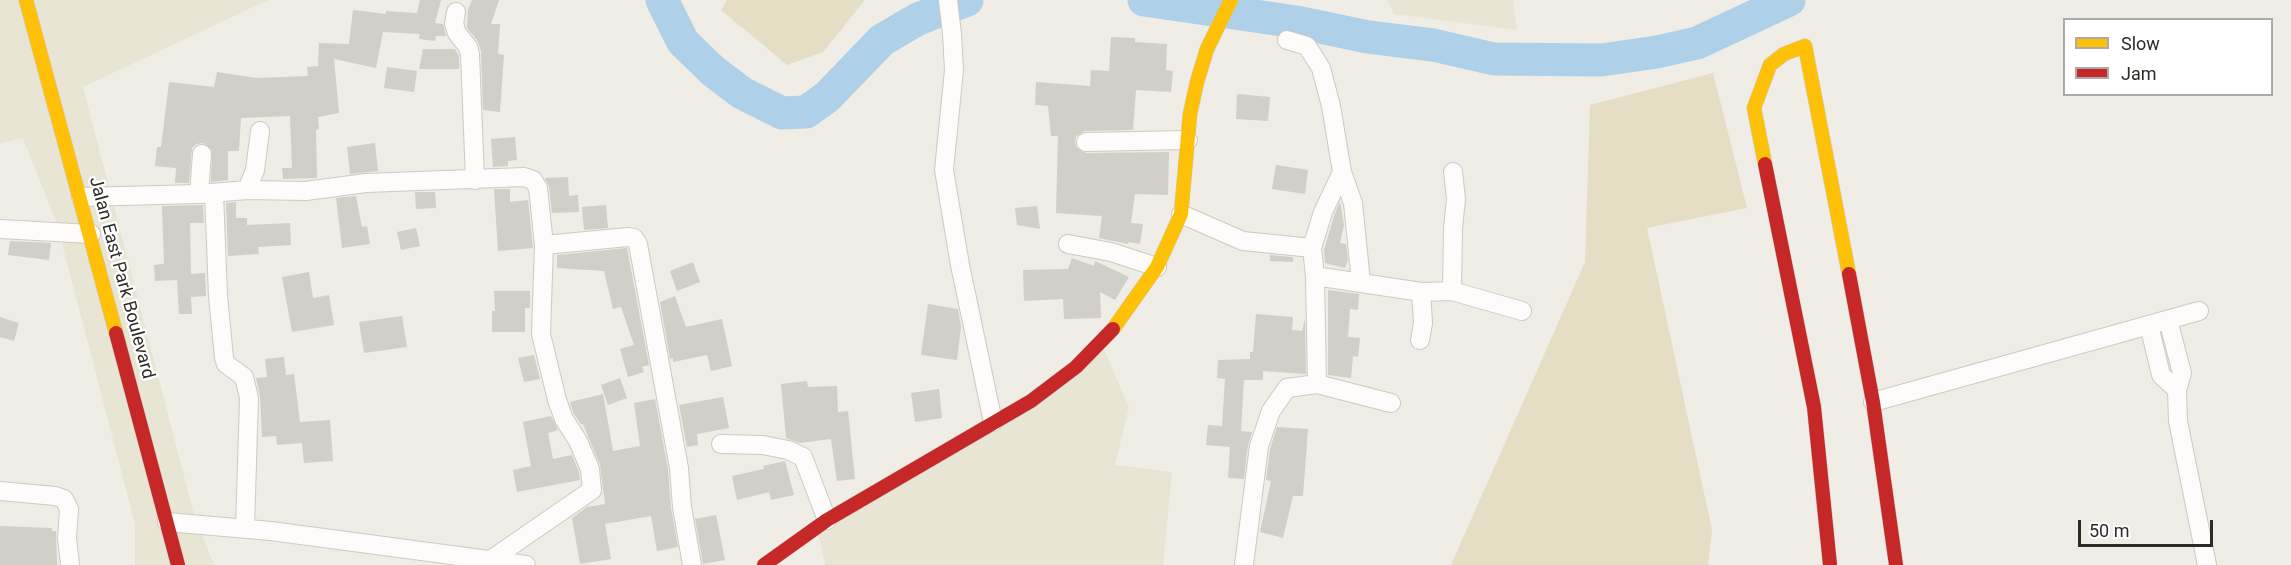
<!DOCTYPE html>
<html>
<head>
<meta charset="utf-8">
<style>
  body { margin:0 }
  #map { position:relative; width:2291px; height:565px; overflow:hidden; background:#efede5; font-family:Roboto,sans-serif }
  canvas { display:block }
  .legend { position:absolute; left:2063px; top:18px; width:210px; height:78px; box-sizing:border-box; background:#fff; border:2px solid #abaaa8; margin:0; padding:8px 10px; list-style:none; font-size:18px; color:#2c2b26 }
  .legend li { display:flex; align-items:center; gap:12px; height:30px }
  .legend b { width:30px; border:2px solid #abaaa8 }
  .scale { position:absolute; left:2078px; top:520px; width:135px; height:27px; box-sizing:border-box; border:3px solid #2c2b26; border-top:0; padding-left:8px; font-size:18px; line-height:21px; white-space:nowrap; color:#2c2b26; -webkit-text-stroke:4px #fff; paint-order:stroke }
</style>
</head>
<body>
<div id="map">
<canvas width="2291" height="565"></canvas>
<ul class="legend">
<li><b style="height:8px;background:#ffc107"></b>Slow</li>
<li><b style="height:8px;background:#c62828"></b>Jam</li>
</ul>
<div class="scale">50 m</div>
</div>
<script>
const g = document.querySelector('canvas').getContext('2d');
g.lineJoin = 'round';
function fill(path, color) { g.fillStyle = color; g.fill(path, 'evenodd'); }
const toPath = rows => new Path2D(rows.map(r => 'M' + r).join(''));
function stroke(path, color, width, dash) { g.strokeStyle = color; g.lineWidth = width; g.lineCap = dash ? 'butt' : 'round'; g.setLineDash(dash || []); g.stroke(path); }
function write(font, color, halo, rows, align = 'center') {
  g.font = font + ' Roboto,sans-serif'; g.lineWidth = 4.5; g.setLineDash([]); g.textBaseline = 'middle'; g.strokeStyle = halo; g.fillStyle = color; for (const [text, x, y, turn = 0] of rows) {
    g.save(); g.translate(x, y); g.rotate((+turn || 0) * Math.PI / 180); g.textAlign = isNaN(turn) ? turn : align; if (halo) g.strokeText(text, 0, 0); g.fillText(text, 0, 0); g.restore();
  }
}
fill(toPath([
  [0,0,268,0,83,87,193,511,214,565,135,565,135,524,57,224,23,138,0,143],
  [1387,0,1513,0,1517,30,1394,14],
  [1104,350,1129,407,1115,465,1172,472,1163,565,825,565,816,523]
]), '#e8e5d5');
fill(toPath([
  [727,0,865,0,823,52,787,65,721,10],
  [1713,73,1747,208,1647,228,1712,530,1708,565,1451,565,1585,262,1590,105]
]), '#e4dec5');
stroke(toPath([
  [662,0,683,42,713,71,742,93,782,113,806,112,827,97,882,40,918,19,967,0],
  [1144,0,1296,22,1368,37,1433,45,1494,59,1601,60,1657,52,1697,43,1789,0]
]), '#aed0e8', 33);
fill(toPath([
  [420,0,441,0,435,23,443,24,446,36,436,36,435,41,419,39,420,34,383,32,376,68,334,59,339,113,318,117,319,129,316,130,317,178,283,179,282,168,292,168,290,116,241,118,239,151,228,151,228,180,211,182,212,150,203,143,197,144,192,148,189,183,175,183,176,168,155,166,157,147,161,147,169,82,214,87,217,72,257,78,308,76,307,67,318,66,319,43,349,44,353,10,386,14,386,11,417,13],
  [472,0,499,0,491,24,500,24,498,54,504,55,500,112,483,110,481,51,477,40,467,28,468,10],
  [1111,37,1135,38,1135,42,1167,44,1166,70,1173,71,1171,92,1136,90,1133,130,1085,131,1076,136,1075,142,1077,148,1086,153,1169,152,1168,195,1135,194,1131,223,1143,224,1140,244,1128,242,1128,244,1099,238,1102,216,1056,213,1058,136,1051,136,1048,106,1035,105,1036,82,1090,86,1091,70,1109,71],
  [423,49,455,49,459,56,459,69,419,69],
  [387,67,417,71,414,92,384,88],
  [1237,94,1270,97,1268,121,1236,119],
  [515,137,517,160,508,161,508,166,493,167,491,139],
  [375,143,378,171,350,174,347,147],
  [1276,165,1308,170,1305,194,1272,189],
  [568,177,569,196,578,195,579,212,552,213,549,187,545,178],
  [494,189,510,189,510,202,528,200,533,248,498,251],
  [415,192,435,192,436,208,416,209],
  [356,196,362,227,367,226,370,244,342,248,336,198],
  [1340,201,1344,225,1340,243,1346,244,1348,260,1345,268,1325,263,1324,250,1334,216],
  [236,202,236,218,247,218,247,225,290,223,291,245,258,247,259,254,228,256,226,203],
  [203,205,204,223,190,223,191,274,205,273,206,296,191,297,192,314,179,314,177,280,155,281,154,265,164,264,162,206],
  [606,205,608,228,584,230,582,207],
  [1037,206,1040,229,1017,225,1015,208],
  [416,228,420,246,401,250,397,232],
  [10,241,51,243,49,260,8,255],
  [627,248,649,365,642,367,644,372,628,377,620,349,634,345,621,307,613,309,604,271,557,268,557,255],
  [1270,255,1293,257,1293,262,1270,261],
  [1072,258,1094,266,1095,261,1129,277,1115,300,1100,292,1101,318,1064,319,1063,299,1024,301,1023,270,1068,269],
  [693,262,700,282,677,291,670,271],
  [309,272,313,298,329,295,334,325,292,332,282,277],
  [1328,290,1359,294,1358,310,1350,309,1348,337,1360,338,1358,357,1353,356,1351,378,1328,375],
  [494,291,530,291,530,308,525,308,525,332,492,332,492,311,495,311],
  [675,296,686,327,722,319,732,366,711,371,707,355,673,362,673,358,670,359,660,302],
  [928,304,958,309,961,327,957,360,921,355],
  [1256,314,1293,317,1292,330,1302,331,1305,319,1306,374,1263,371,1263,380,1244,380,1241,431,1252,432,1248,445,1244,479,1228,478,1230,447,1206,445,1208,425,1222,426,1225,379,1217,378,1218,360,1250,359,1250,352,1253,352],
  [402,316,407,347,364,353,359,322],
  [0,317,19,323,14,341,0,337],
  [534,355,540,379,524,382,518,358],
  [284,357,286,375,294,374,300,422,330,420,333,461,304,463,302,443,277,445,276,436,262,437,260,396,256,378,267,377,265,359],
  [620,378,627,398,608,405,601,385],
  [807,381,808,387,837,386,838,412,848,411,855,479,837,481,831,439,799,443,786,438,781,384],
  [939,389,942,418,915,422,911,393],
  [603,394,613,451,640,446,634,403,655,399,668,469,671,508,678,547,657,551,651,516,605,524,611,559,580,564,572,518,587,507,605,504,600,465,583,424,581,424,574,414,570,402],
  [723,397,729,428,697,434,698,445,687,447,679,405],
  [551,416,558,430,548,433,553,459,572,455,579,472,580,480,517,492,513,470,531,466,523,422],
  [1277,427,1308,429,1303,496,1293,496,1283,538,1260,532,1271,481,1266,480,1270,449],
  [785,461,794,495,771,500,769,492,737,500,732,476,764,469,763,466],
  [716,515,725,560,703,564,695,519],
  [0,526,52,528,52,531,56,531,57,565,0,565]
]), '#d0cfc8');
const street = toPath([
  [948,0,952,34,954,70,944,170,960,265,993,422],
  [456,12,454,24,457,33,468,47,470,54,475,180],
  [1287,40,1307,46,1321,68,1331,106,1342,172,1323,212,1312,248,1315,276,1317,384],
  [1086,142,1188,140],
  [1342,172,1353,203,1361,282],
  [247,190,255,170,260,131],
  [214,193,218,296,224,358,226,364,244,377,249,398,245,528],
  [199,194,202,154],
  [81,197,199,194,247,190,306,191,366,183,524,177,533,180,538,188,544,245,541,334,557,400,564,419,578,441,590,469,592,490,492,559],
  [1181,214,1243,241,1312,248],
  [0,229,91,234],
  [1068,244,1111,252,1157,267],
  [544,245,628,237,634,238,638,244,679,468,682,507,692,565],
  [1315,276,1421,292,1452,291,1522,311],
  [1452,291,1453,228,1456,199,1453,172],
  [2168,320,2182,373,2177,390,2178,421,2207,565],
  [2149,325,2161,375,2177,390],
  [1420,340,1423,323,1421,292],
  [1873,402,2199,311],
  [721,444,763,445,788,450,803,457,827,520],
  [0,491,55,496,64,499,69,509,67,538,70,565],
  [167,522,271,531,526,565],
  [1244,565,1259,446,1271,411,1287,388,1317,384,1391,403]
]);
const slow = toPath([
  [26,0,116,333],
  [1765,164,1754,108,1770,65,1784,54,1805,46,1849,274],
  [1113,329,1157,267,1181,214,1190,114,1197,82,1207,49,1231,0]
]);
const jam = toPath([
  [1765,164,1814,407,1830,565],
  [1849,274,1873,402,1896,565],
  [116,333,178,565],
  [764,565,827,520,1031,401,1076,367,1113,329]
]);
stroke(street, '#cbcac4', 20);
stroke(slow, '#cbcac4', 15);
stroke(jam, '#cbcac4', 15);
stroke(street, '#fdfcfb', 18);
stroke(slow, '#ffc107', 14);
stroke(jam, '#c62828', 14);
write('18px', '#2c2b26', '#fff', [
  ["Jalan East Park Boulevard",121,278,75]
]);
</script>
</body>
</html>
